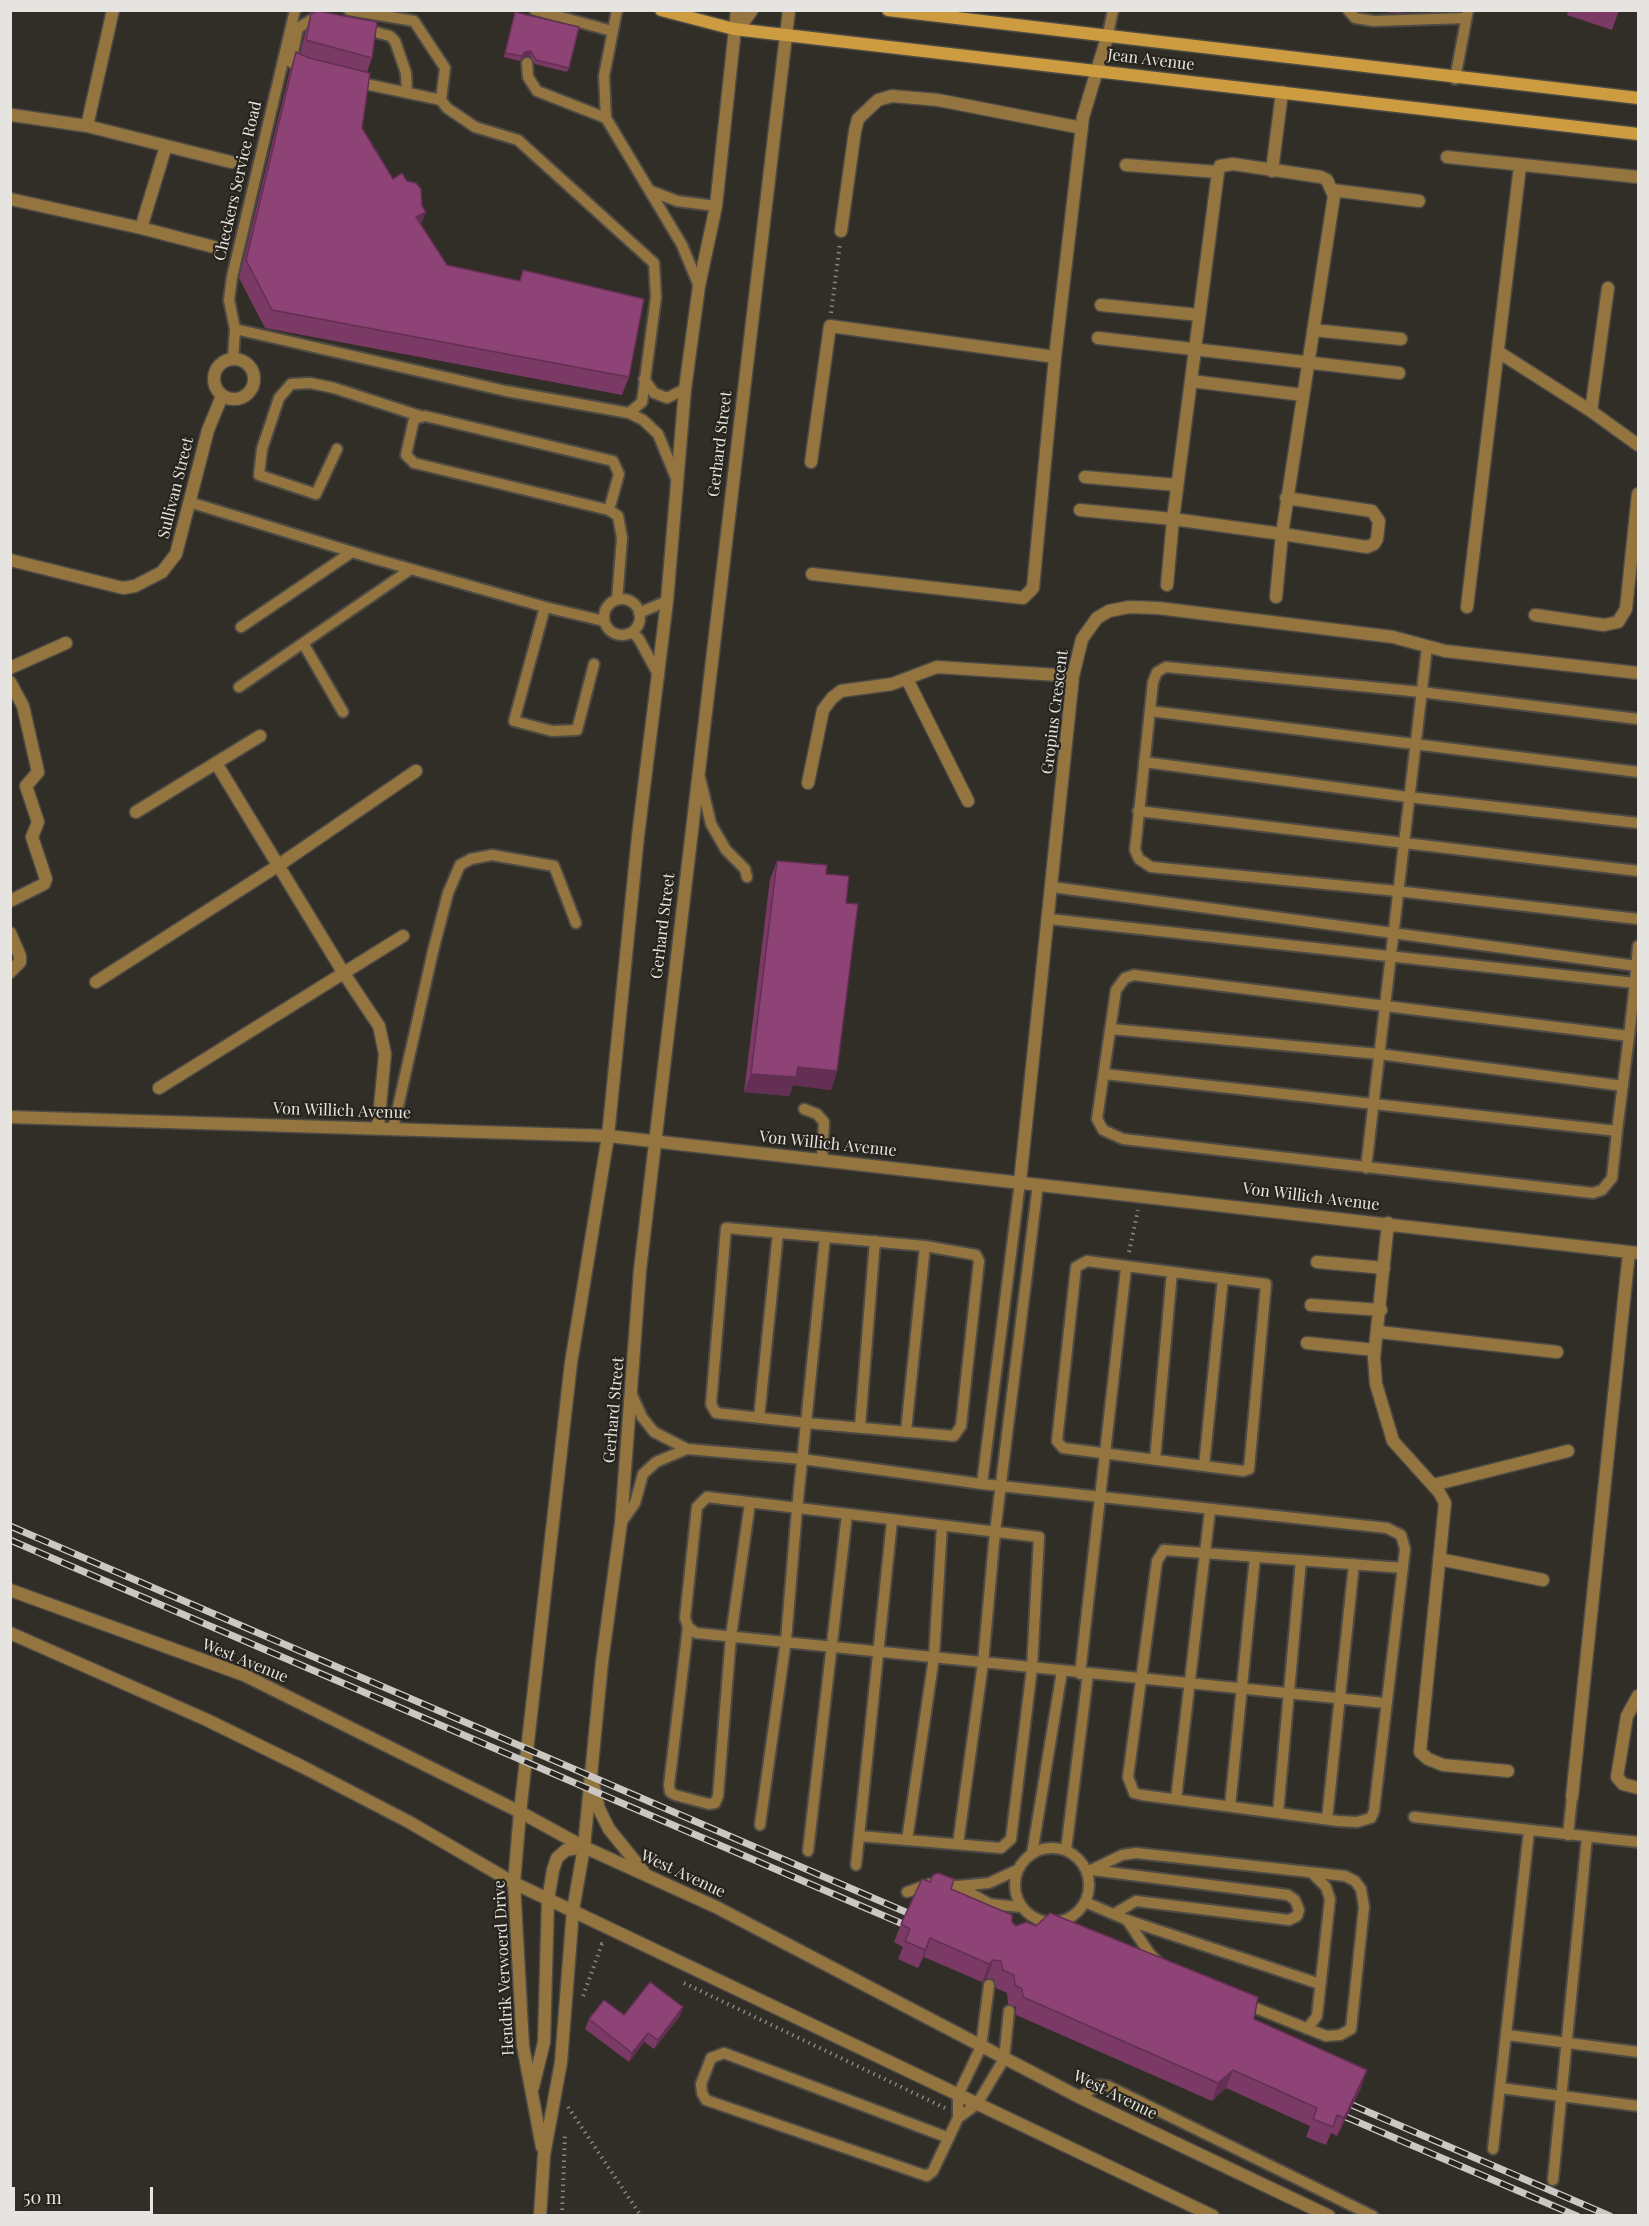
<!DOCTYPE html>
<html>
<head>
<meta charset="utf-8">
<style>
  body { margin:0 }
  #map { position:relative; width:1649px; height:2226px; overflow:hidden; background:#312e27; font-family:"Playfair Display",serif }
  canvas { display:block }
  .frame { position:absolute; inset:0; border:12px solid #e6e4e0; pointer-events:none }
  .scale { position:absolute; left:12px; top:2187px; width:141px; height:27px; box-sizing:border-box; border:3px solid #e6e4e0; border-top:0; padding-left:8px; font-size:18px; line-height:21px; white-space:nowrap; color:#e6e4e0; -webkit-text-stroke:4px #27241e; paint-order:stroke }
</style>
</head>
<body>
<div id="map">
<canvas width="1649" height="2226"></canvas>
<div class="frame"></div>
<div class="scale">50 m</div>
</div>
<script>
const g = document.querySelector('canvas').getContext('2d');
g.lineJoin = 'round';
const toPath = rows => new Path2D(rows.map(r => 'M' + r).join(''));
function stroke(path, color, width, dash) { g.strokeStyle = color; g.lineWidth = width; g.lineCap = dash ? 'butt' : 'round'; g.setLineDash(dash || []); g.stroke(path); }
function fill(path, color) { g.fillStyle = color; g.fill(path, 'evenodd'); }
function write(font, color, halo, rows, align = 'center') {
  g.font = font + ' "Playfair Display",serif'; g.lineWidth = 4.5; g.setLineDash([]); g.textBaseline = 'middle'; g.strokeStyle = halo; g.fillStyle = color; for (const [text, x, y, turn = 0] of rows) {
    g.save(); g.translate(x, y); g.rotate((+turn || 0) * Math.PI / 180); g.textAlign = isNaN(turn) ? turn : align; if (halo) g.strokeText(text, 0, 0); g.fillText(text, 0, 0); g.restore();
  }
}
const service = toPath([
  [535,10,612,31],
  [617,10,604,76,606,118,682,245,699,286],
  [1348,10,1355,18,1374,21,1466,18],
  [364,29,390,36,395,41,406,73,407,93],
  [1108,34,1113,10],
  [527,63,528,77,537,91,606,118],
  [304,69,291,62,298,28,316,17,320,18],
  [1455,79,1468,10],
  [356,82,441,100],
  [651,191,677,201,716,206],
  [235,329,506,391,629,413,642,402,656,297,654,263,518,140,475,127,447,108,441,100,445,68,414,21,349,10],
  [233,360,235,329,229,300,232,277,295,10],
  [644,379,654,393,667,398,685,389],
  [629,413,643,420,658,434,676,478],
  [337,449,316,494,259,475,262,449,279,398,291,384,310,383,334,388,420,416],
  [189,502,372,558,545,607],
  [609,510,619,474,613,461,425,416,414,419,406,455,414,463,609,510,618,516,622,538,617,600],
  '604 617a18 18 0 1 1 36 0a18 18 0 1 1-36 0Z',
  [639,613,667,601],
  [241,627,352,552],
  [632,632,639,639,659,676],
  [303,643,343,712],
  [594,664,577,730,552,731,514,721,545,607,604,621],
  [239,687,411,569],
  [1150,711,1638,772],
  [1638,719,1421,692,1166,667,1157,672,1153,682,1135,850,1139,859,1151,867,1397,891,1638,919],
  [1144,762,1408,797,1638,823],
  [700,778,711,824,726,850,745,869,747,877],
  [1138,811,1638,871],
  [1052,887,1637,966],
  [1049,919,1635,983],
  [1111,1029,1379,1054,1623,1086],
  [1629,1036,1134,975,1125,978,1116,990,1097,1119,1103,1130,1123,1139,1593,1193,1602,1190,1612,1178,1617,1131,1629,1036,1635,983,1638,946],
  [1104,1074,1617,1131],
  [804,1109,817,1114,824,1122,822,1160],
  [393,1129,433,951,448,893,460,865,471,859,492,855,554,866,576,923],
  [1366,1168,1427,647],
  [1087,1261,1266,1284,1249,1469,1243,1471,1063,1448,1057,1441,1076,1267,1087,1261],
  [632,1395,642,1417,654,1432,687,1449,802,1459,982,1484,1387,1528,1401,1535,1405,1549,1374,1811,1371,1818,1357,1822,1338,1821,1142,1795,1134,1793,1128,1777,1157,1561,1164,1550,1403,1568],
  [759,1418,778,1233],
  [860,1426,875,1241],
  [906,1431,925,1246],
  [1155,1459,1172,1272],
  [1204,1466,1223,1278],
  [982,1484,1020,1182],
  [750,1503,731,1636,718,1796,715,1803,709,1804,675,1795,670,1792,669,1785,688,1627,685,1618,697,1507,707,1497,1039,1537,1032,1668,1011,1839,1001,1848,859,1836],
  [621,1523,635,1503,643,1474,656,1462,687,1449],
  [688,1627,696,1633,1385,1703],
  [1080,1674,1126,1268],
  [1176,1799,1210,1510],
  [1230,1806,1255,1557],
  [1278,1813,1301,1560],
  [1414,1817,1638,1842],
  [1327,1819,1354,1564],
  [760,1825,786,1640,797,1509,806,1423,825,1237,925,1246,976,1255,979,1261,961,1426,954,1436,806,1423,716,1413,711,1404,726,1228,825,1237],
  [1568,1835,1572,1797],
  [907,1840,934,1657,942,1526],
  [958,1844,983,1663,995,1532,1038,1184],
  '1015 1885a37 37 0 1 1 74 0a37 37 0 1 1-74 0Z',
  [1066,1850,1088,1674],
  [808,1851,847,1514],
  [1032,1854,1062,1671],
  [856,1865,892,1521],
  [1092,1870,1288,1895,1295,1900,1299,1910,1297,1916,1289,1920,1136,1901,1114,1914],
  [1087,1872,1122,1855,1136,1853,1345,1876,1355,1881,1361,1889,1364,1907,1351,2029,1340,2035,1326,2036,1243,2003],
  [958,1886,990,1904,1021,1907],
  [907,1892,930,1884,958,1886,989,1883,1017,1870],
  [1085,1902,1127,1920,1320,1984],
  [1127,1920,1150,1954,1159,1963],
  [1307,2029,1317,2016,1330,1899,1326,1887,1314,1875],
  [1507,2035,1638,2052],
  [1500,2088,1638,2106],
  [1079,2097,1099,2085,1108,2086,1373,2216],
  [958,2118,977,2104,1004,2059,1009,2011],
  [949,2138,724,2053,711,2058,701,2084,702,2093,706,2100,927,2176,933,2171,958,2118,958,2095,981,2047,989,1985],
  [1493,2149,1529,1831],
  [1553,2180,1587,1837]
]);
const minor = toPath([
  [12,115,87,126,113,10],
  [87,126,231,162],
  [1447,157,1638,177],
  [1233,164,1321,177,1327,180,1334,196,1282,534,1173,519,1218,172,1220,166,1233,164],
  [1126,165,1218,172],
  [1272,171,1282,92],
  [1332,190,1419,201],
  [10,199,141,228,166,146],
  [141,228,214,247],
  [841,231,855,131,858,119,878,100,892,96,938,100,1082,128],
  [1101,305,1199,315],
  [1313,330,1401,339],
  [1098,338,1399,373],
  [1500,353,1591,411,1638,445],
  '214 379a20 20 0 1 1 40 0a20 20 0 1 1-40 0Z',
  [1191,381,1303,395],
  [1591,411,1608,288],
  [811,462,830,326,1055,357],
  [1085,477,1177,485],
  [1080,510,1173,519,1167,585],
  [10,560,123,588,135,586,162,572,176,554,208,430,222,396],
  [812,574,1023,598,1033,588,1055,357,1083,117,1108,34],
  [1276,597,1282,534,1367,547,1374,544,1377,539,1379,521,1372,511,1286,498],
  [1467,607,1520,166],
  [1535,615,1604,625,1618,622,1626,609,1638,494],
  [10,668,66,643],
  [907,679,968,801],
  [10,682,23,706,38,772,26,786,38,822,32,837,46,879,44,884,10,901],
  [216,763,343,972,379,1026,385,1054,378,1128],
  [808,783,823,710,832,698,841,691,892,684,937,667,1073,676],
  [136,812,260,736],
  [10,933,20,956,20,962,10,972],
  [96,982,279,865,416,771],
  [159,1088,403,936],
  [10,1117,608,1136,1638,1253],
  [1020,1182,1073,676,1082,639,1097,618,1109,611,1129,607,1158,608,1393,637,1445,651,1638,673],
  [1388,1223,1374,1358,1376,1384,1393,1441,1439,1492,1445,1503,1420,1752,1428,1759,1443,1765,1508,1771],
  [1317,1262,1384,1268],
  [1311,1305,1381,1310],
  [1379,1332,1557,1352],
  [1307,1343,1375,1350],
  [1433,1485,1568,1451],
  [1439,1559,1543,1580],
  [10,1590,244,1675,520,1812],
  [10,1633,207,1720,305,1768,409,1822,514,1883],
  [1638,1696,1627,1716,1617,1777,1623,1784,1638,1788],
  [1572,1797,1629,1252]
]);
const tertiary = toPath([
  [734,29,745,20,752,10],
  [593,1784,599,1809,609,1829,643,1871],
  [520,1812,584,1847,716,1907,1079,2097,1329,2216],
  [514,1883,1213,2216],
  [533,2087,544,2042,548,1900,553,1870,557,1858,566,1850,584,1847],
  [542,2147,523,2046,514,1883,520,1812,571,1363,608,1136,638,836,667,601,685,389,699,286,716,206,737,10],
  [540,2216,544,2155,561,2062,573,1910,584,1847,602,1662,621,1523,640,1270,789,10]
]);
const secondary = toPath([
  [661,10,734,29,1638,134],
  [888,10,1638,98]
]);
stroke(service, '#4e4b45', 14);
stroke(minor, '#4e4b45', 15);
stroke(tertiary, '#4e4b45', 15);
stroke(secondary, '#4e4b45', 15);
stroke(toPath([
  [831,313,840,243],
  [1129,1252,1138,1210],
  [684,1983,945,2108],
  [583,1996,602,1944,604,1945],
  [568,2107,641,2216],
  [562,2216,565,2134]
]), '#898681', 4, [1.5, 4.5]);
stroke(service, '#947540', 10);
stroke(minor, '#947540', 12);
stroke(tertiary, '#947540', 12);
stroke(secondary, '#cd9c41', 12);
const rail = toPath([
  [10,1526,908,1913],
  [10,1540,903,1924],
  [1352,2105,1610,2216],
  [1346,2117,1577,2216]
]);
stroke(rail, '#cbc8c4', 7);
stroke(rail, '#27241e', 4.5, [14]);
fill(toPath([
  [1568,10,1619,10,1612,30,1567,15],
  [515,12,569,68,567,72,535,64,530,56,523,57,520,61,504,57],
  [311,14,372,58,367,72,362,128,421,225,447,265,519,281,523,270,629,377,622,395,265,328,239,278,290,70,296,52,300,54,305,33],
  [777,861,826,874,846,903,837,1071,831,1090,793,1085,789,1096,744,1092,770,879],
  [951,1889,1012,1922,1016,1926,1254,2019,1361,2088,1337,2136,1331,2133,1326,2145,1306,2137,1310,2126,1226,2088,1212,2101,1016,2015,1016,2007,1008,2004,1007,1993,996,1988,994,1979,987,1978,982,1982,924,1957,918,1968,898,1959,903,1947,894,1942,901,1924],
  [624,2015,680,2016,654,2049,644,2042,629,2062,585,2029,589,2019]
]), '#7a3a65');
fill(toPath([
  [1389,10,1404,10,1404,13,1388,13],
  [531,51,530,56,523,57,520,61,522,56,525,52],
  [426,212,419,230,416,217],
  [798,1067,837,1071,831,1090,793,1085,789,1096,744,1092,751,1074],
  [930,1938,924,1957,918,1968,925,1950],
  [993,1960,987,1978,982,1982,989,1964],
  [683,2007,680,2016,654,2049,658,2040],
  [648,2033,644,2042,629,2062,632,2053],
  [1233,2070,1226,2088,1212,2101,1218,2083],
  [1367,2070,1361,2088,1337,2136,1344,2118]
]), '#632f53');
const building = toPath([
  [317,11,377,22,372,58,306,40,311,14,317,11],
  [515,12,579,27,569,68,536,60,531,51,525,52,522,56,505,53,515,12],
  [296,52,309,58,370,73,362,128,393,179,402,173,407,181,416,183,421,189,422,206,426,212,416,217,447,265,520,281,523,270,644,299,629,377,272,310,246,260,296,52],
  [777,861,827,865,826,874,849,876,846,903,858,904,837,1071,798,1067,796,1077,751,1074,777,861],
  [938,1873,954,1879,951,1889,1012,1915,1012,1922,1016,1926,1026,1922,1036,1926,1050,1913,1258,1997,1254,2019,1367,2070,1344,2118,1337,2115,1333,2127,1313,2119,1317,2108,1233,2070,1218,2083,1023,1997,1022,1989,1015,1985,1014,1975,1003,1970,1001,1961,993,1960,989,1964,930,1938,925,1950,905,1941,910,1929,901,1924,922,1879,930,1882,933,1875,938,1873],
  [650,1982,683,2007,658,2040,648,2033,632,2053,589,2019,604,2000,624,2015,650,1982]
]);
fill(building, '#8e4376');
stroke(building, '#632f53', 1.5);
write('16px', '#e6e4e0', '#27241e', [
  ["Jean Avenue",1151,60,7],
  ["Checkers Service Road",238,181,-77],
  ["Gerhard Street",720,444,-83],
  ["Sullivan Street",176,488,-76],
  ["Gropius Crescent",1055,712,-83],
  ["Gerhard Street",663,926,-83],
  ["Von Willich Avenue",342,1111,2],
  ["Von Willich Avenue",828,1144,6],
  ["Von Willich Avenue",1311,1197,7],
  ["Gerhard Street",614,1410,-85],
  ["West Avenue",245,1661,22],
  ["West Avenue",683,1874,25],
  ["Hendrik Verwoerd Drive",504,1968,-93],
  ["West Avenue",1115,2095,26]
]);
</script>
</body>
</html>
